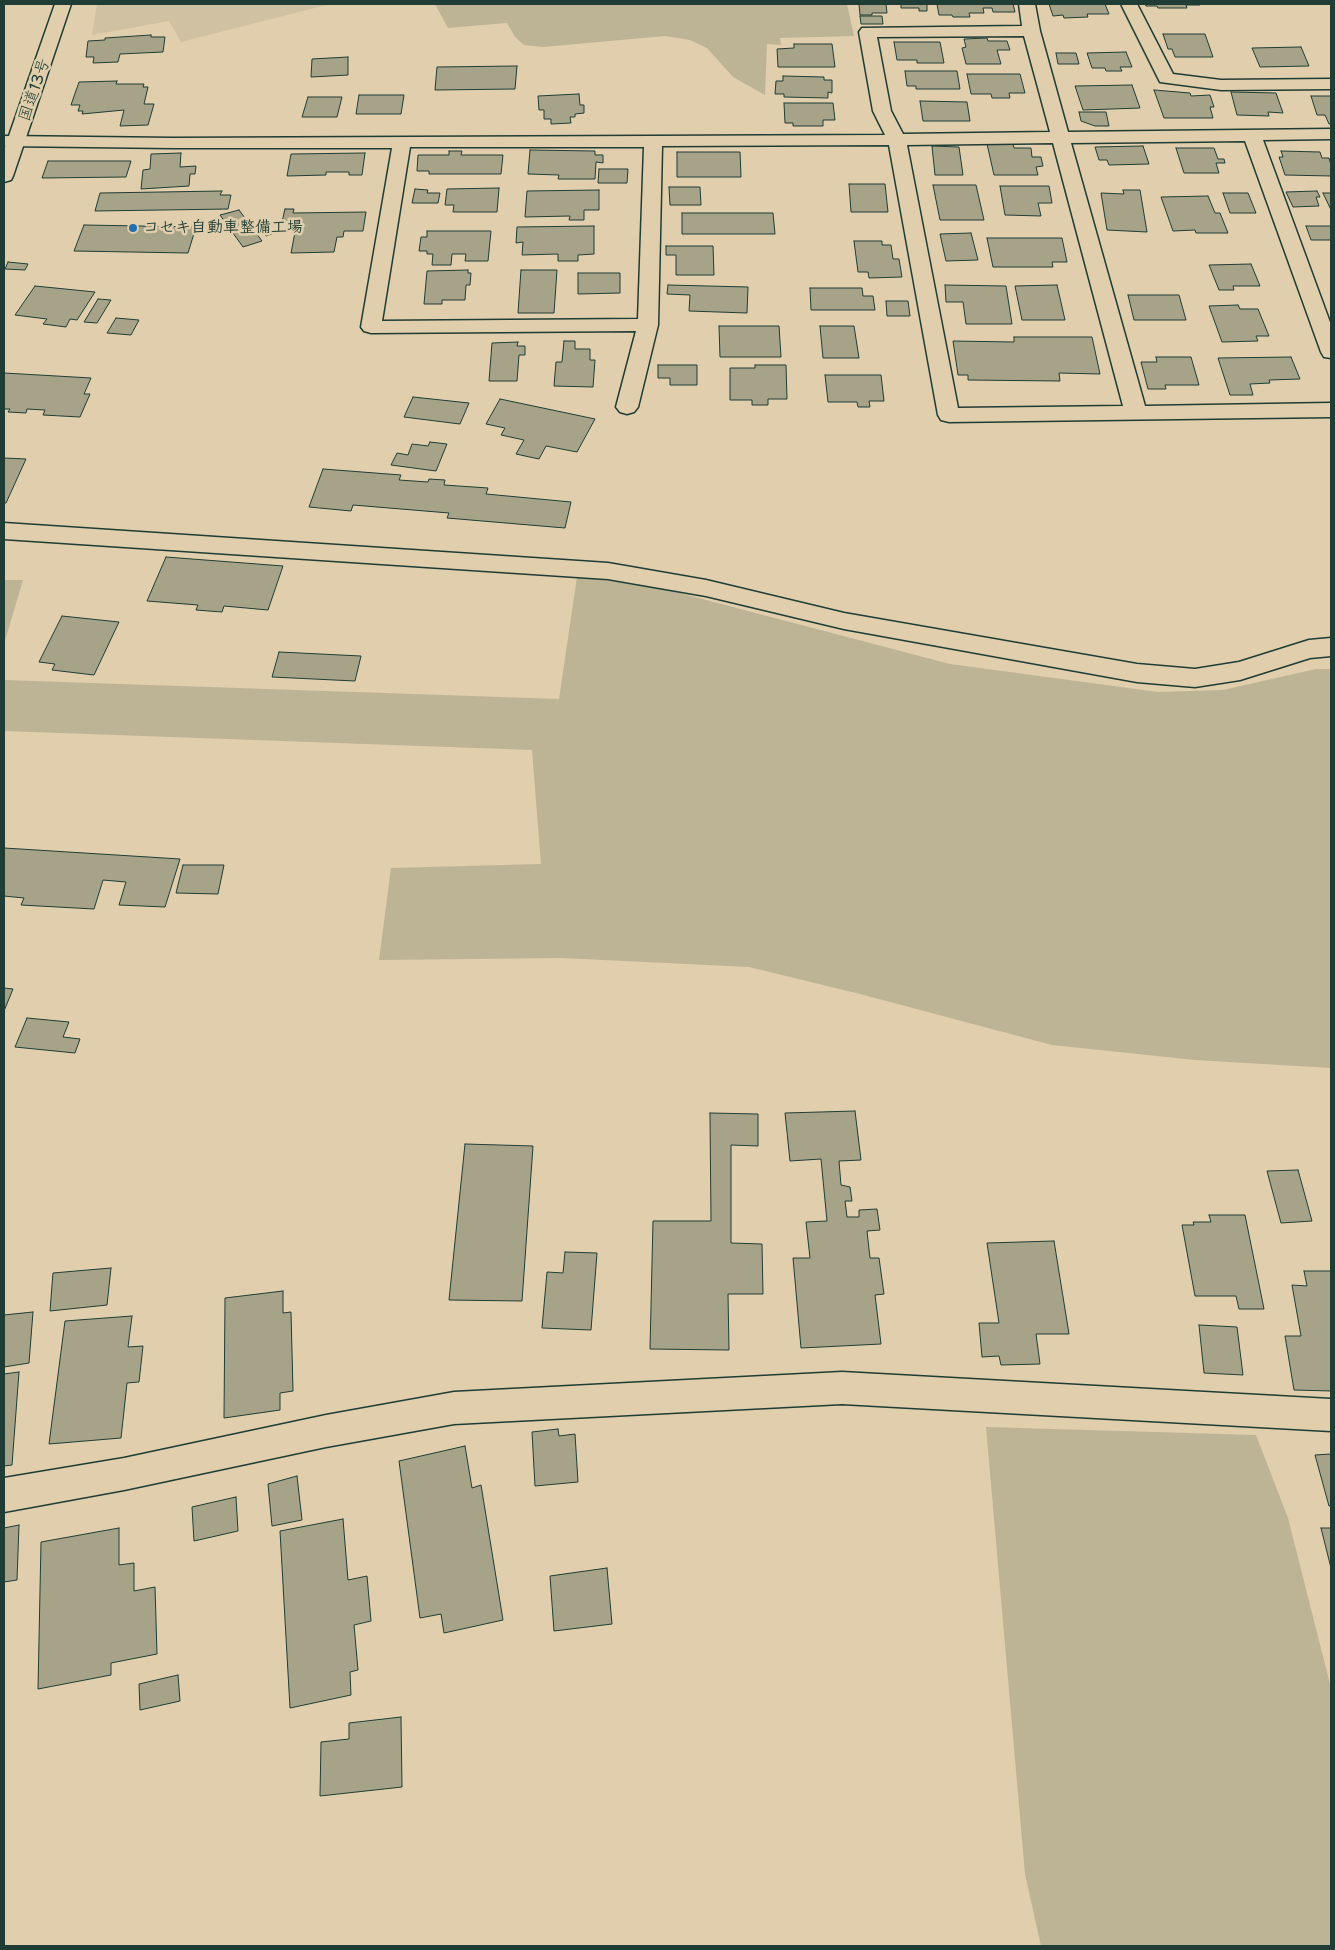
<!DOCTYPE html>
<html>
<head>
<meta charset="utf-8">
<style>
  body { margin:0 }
  #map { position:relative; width:1335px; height:1950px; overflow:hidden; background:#e0ceac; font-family:"Shantell Sans",sans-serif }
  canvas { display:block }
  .frame { position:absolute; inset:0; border:5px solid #1f3d34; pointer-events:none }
</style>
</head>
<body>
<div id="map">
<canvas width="1335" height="1950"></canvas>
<div class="frame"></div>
</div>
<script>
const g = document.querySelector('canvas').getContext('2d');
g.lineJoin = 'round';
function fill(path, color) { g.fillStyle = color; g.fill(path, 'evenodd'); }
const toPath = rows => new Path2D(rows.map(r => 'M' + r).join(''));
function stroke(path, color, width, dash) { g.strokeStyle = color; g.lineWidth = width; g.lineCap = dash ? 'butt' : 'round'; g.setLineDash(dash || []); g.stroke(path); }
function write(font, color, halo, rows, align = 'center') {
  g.font = font + ' "Shantell Sans","Klee One",sans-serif'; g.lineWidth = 5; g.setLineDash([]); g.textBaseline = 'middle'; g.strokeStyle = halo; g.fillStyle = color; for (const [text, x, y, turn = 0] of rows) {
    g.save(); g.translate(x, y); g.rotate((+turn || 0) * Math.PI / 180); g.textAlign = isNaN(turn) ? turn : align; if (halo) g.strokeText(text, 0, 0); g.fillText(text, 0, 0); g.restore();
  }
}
fill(toPath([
  [97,4,330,4,181,42,169,21,92,35]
]), '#cfc1a2');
fill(toPath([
  [435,4,847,4,854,36,780,38,781,45,767,44,765,95,733,77,707,48,690,40,665,36,543,47,524,45,515,37,507,23,448,28],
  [577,577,649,585,950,664,1158,692,1223,690,1316,669,1331,669,1331,1068,1195,1060,1052,1045,860,994,749,967,562,958,379,960,391,868,541,864,532,750,4,731,4,680,559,699],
  [4,580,23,580,4,644],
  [986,1427,1256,1435,1288,1518,1331,1688,1331,1946,1041,1946,1025,1874]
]), '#bdb496');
const building = toPath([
  [859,4,886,4,887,13,872,13,872,15,860,15,859,4],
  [901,4,927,4,927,11,919,11,919,8,901,8,901,4],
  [937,4,1013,4,1015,12,993,12,992,8,983,8,984,13,969,13,970,17,953,17,952,15,939,15,937,4],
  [1049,4,1105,4,1109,14,1087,14,1088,17,1064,18,1063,15,1053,16,1049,4],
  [1145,4,1200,4,1200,5,1186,5,1187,8,1158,8,1157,6,1146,6,1145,4],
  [860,16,882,16,883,24,861,24,860,16],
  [1163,34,1205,34,1213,57,1175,57,1172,49,1168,49,1163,34],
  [151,35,151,37,165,37,163,52,120,54,118,62,93,63,94,57,86,57,88,41,105,40,105,38,151,35],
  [987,38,988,41,1007,41,1010,50,997,50,1001,64,966,64,962,48,966,47,964,39,987,38],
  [894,42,940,42,944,63,917,63,917,60,897,60,894,42],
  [794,44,832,44,835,67,778,67,777,49,794,48,794,44],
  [1301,47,1309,66,1260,67,1252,48,1301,47],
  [1126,52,1132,67,1120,67,1122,71,1106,71,1105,68,1092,68,1087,53,1126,52],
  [1056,53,1076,53,1079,64,1058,64,1056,53],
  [348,57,348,75,311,77,312,59,348,57],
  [517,66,515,89,435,90,437,67,517,66],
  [905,71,957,71,960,89,916,89,916,86,907,86,905,71],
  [967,74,1020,74,1025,93,1009,93,1010,98,992,98,991,94,971,94,967,74],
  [783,76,824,77,824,80,832,80,832,93,828,92,828,98,784,97,784,94,775,94,776,81,783,81,783,76],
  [117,81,116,84,144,84,143,87,148,87,144,104,154,104,148,125,120,126,124,110,82,114,83,111,78,111,80,105,71,105,79,82,117,81],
  [1132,85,1140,108,1083,110,1075,86,1132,85],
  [1154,90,1190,93,1191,96,1210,95,1214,107,1210,107,1213,118,1164,118,1154,90],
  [1231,92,1276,93,1283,113,1268,112,1269,116,1237,115,1231,92],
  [579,94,580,105,584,105,584,113,575,114,575,117,570,117,571,123,551,124,551,119,544,119,544,110,539,110,538,96,579,94],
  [359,95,404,95,401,114,356,114,359,95],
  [1311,96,1331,96,1331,124,1329,124,1325,115,1317,115,1311,96],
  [308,97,342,97,337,117,302,117,308,97],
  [920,101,967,102,970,121,923,121,920,101],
  [784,103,833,103,835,120,823,120,823,126,793,126,793,123,785,123,784,103],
  [1079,112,1106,112,1109,126,1095,126,1081,121,1079,112],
  [987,144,1013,144,1014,148,1031,148,1032,157,1041,157,1043,166,1036,167,1038,175,994,175,987,144],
  [932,146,959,147,963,175,935,175,932,146],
  [1143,146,1149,164,1109,165,1107,160,1099,160,1095,147,1143,146],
  [1176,148,1214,148,1218,159,1224,159,1225,163,1216,163,1219,173,1184,173,1176,148],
  [530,150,595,151,595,155,603,155,603,163,596,162,595,179,558,179,559,175,528,174,530,150],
  [449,151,462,151,461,155,503,155,501,174,429,174,429,171,417,171,418,155,449,155,449,151],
  [1281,151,1320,152,1322,158,1329,158,1331,165,1331,176,1285,175,1279,157,1283,157,1281,151],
  [677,152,740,152,741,177,677,177,677,152],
  [181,153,180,167,196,166,195,174,190,174,189,186,141,189,143,170,150,169,151,154,181,153],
  [365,153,362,175,349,175,349,172,326,172,326,175,287,176,291,154,365,153],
  [48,161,131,161,126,177,42,178,48,161],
  [599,169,628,169,627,183,598,183,599,169],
  [849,184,885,184,888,212,851,212,849,184],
  [933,185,976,185,984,220,940,220,933,185],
  [1000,186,1049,186,1052,203,1038,203,1041,216,1005,215,1000,186],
  [669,187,700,187,701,205,670,205,669,187],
  [499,188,497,212,453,212,454,205,445,205,447,189,499,188],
  [415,189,428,190,427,193,440,193,438,203,412,203,415,189],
  [599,190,599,210,584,210,584,220,569,220,570,216,525,217,527,191,599,190],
  [1123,190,1140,190,1147,232,1107,230,1101,193,1124,194,1123,190],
  [222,191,220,195,231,195,228,209,95,211,100,193,222,191],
  [1317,191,1320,197,1316,197,1319,206,1293,207,1286,192,1317,191],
  [1223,193,1248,193,1256,213,1230,213,1223,193],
  [1323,193,1331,193,1331,210,1323,193],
  [1208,196,1215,213,1220,213,1228,233,1196,233,1195,230,1173,231,1161,197,1208,196],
  [285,209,294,209,293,213,366,212,363,231,344,231,343,237,337,237,334,252,291,253,297,222,282,222,285,209],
  [239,210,262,241,243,247,220,215,239,210],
  [682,213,773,213,775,234,682,234,682,213],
  [263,220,274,233,266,236,255,223,263,220],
  [84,225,196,227,188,253,74,251,84,225],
  [594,226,594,254,578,255,578,261,558,261,558,254,522,255,523,242,516,243,517,227,594,226],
  [1306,226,1331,226,1331,240,1311,240,1306,226],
  [427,231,491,231,488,261,465,261,466,254,452,254,451,265,432,265,433,254,427,254,427,251,419,251,421,237,427,237,427,231],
  [971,233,978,260,946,261,940,234,971,233],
  [987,238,1062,238,1067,262,1052,262,1053,267,993,267,987,238],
  [854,241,882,241,882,245,891,245,893,259,899,259,902,277,869,278,868,272,858,272,854,241],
  [666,246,713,246,714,275,676,275,676,255,666,255,666,246],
  [8,262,28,264,25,270,5,269,8,262],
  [1251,264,1260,286,1233,286,1234,290,1219,290,1209,265,1251,264],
  [468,270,468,273,471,273,470,285,466,285,465,300,442,300,442,304,424,304,427,271,468,270],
  [521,270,557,270,554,313,518,313,521,270],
  [578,273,620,273,620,293,578,294,578,273],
  [668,285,748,287,747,313,689,311,690,295,667,294,668,285],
  [945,285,1006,286,1012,324,966,324,963,302,946,302,945,285],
  [1057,285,1065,320,1022,320,1015,286,1057,285],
  [35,286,95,292,77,320,70,319,66,327,43,324,47,319,15,315,35,286],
  [810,288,862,288,863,296,873,296,875,310,811,310,810,288],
  [1128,295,1179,295,1186,320,1134,320,1128,295],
  [98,299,111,300,97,323,84,322,98,299],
  [886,301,908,301,910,316,887,316,886,301],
  [1238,305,1240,309,1258,309,1269,336,1256,336,1258,341,1222,342,1209,306,1238,305],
  [116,318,139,320,131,335,107,333,116,318],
  [719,326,779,326,781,357,720,357,719,326],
  [820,326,854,326,859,358,823,358,820,326],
  [1014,337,1092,337,1100,374,1059,373,1060,381,968,380,968,375,958,375,953,341,1014,342,1014,337],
  [564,341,575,341,575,349,590,349,590,360,595,360,593,387,554,386,556,362,562,362,564,341],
  [518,342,517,346,525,346,525,355,519,355,517,381,489,381,492,343,518,342],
  [1156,357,1191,357,1199,385,1165,385,1166,389,1148,389,1141,362,1157,362,1156,357],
  [1291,357,1300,379,1269,380,1270,383,1250,384,1253,395,1230,395,1218,358,1291,357],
  [658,365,697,365,697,385,670,385,670,378,658,378,658,365],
  [755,365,786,365,787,399,768,399,768,405,752,405,752,400,730,400,730,368,755,368,755,365],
  [4,373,91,378,84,394,90,394,80,417,43,415,45,410,27,409,26,413,8,412,10,409,4,409,4,373],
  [825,375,881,375,884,401,869,401,870,407,858,407,857,402,828,402,825,375],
  [413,397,469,403,460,424,404,417,413,397],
  [500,399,595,419,577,452,546,446,539,459,516,454,524,440,501,435,505,428,486,424,500,399],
  [430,442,447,444,436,471,391,465,397,453,408,455,412,444,428,446,430,442],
  [4,458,26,459,6,503,4,503,4,458],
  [323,469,401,475,399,480,428,482,429,479,445,480,444,485,488,488,486,494,571,502,565,528,447,518,449,513,353,505,351,511,309,507,323,469],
  [166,557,283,566,268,610,224,606,222,612,196,610,198,605,147,601,166,557],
  [62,616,119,622,94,675,52,670,55,664,39,662,62,616],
  [279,652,361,656,355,681,272,677,279,652],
  [4,848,180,859,165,907,119,905,126,882,103,880,94,909,21,905,24,898,4,896,4,848],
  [183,865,224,865,218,894,176,893,183,865],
  [4,988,13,989,4,1011,4,988],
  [27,1018,69,1022,63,1037,80,1039,75,1053,15,1047,27,1018],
  [855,1111,861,1160,839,1161,841,1185,850,1187,852,1201,845,1201,847,1217,859,1217,859,1210,877,1209,880,1230,867,1231,870,1258,879,1258,884,1294,875,1295,881,1344,801,1348,793,1258,810,1258,806,1222,827,1221,821,1159,790,1161,785,1113,855,1111],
  [710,1113,758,1114,758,1146,731,1145,731,1243,762,1244,763,1294,728,1294,729,1350,650,1349,653,1221,711,1221,710,1113],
  [465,1144,533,1146,522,1301,449,1300,465,1144],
  [1298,1170,1312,1221,1281,1223,1267,1171,1298,1170],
  [1209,1215,1245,1215,1264,1309,1239,1309,1236,1296,1195,1296,1182,1225,1194,1225,1193,1222,1211,1222,1209,1215],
  [1054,1241,1069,1334,1036,1334,1040,1364,1001,1365,999,1356,982,1357,979,1323,999,1323,987,1243,1054,1241],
  [565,1252,597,1253,591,1330,542,1328,547,1272,563,1273,565,1252],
  [111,1268,107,1305,50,1311,53,1273,111,1268],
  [1304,1271,1331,1271,1331,1391,1294,1390,1285,1336,1301,1336,1292,1285,1307,1286,1304,1271],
  [283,1291,283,1313,291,1312,293,1391,280,1393,280,1410,224,1418,225,1298,283,1291],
  [33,1312,29,1363,4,1367,4,1315,33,1312],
  [132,1316,128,1347,143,1346,139,1382,127,1383,121,1438,49,1444,65,1321,132,1316],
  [1199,1325,1237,1327,1243,1375,1204,1373,1199,1325],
  [19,1372,12,1465,4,1466,4,1374,19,1372],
  [558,1429,559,1436,575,1434,578,1482,535,1486,532,1432,558,1429],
  [465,1446,472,1488,481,1485,503,1620,444,1633,441,1614,420,1618,399,1461,465,1446],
  [1331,1454,1331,1506,1329,1506,1315,1455,1331,1454],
  [297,1476,302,1520,272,1526,268,1484,297,1476],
  [236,1497,238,1531,194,1541,192,1507,236,1497],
  [343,1519,348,1580,367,1576,371,1621,354,1625,358,1670,350,1672,351,1695,290,1708,280,1531,343,1519],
  [19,1525,17,1580,4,1582,4,1528,19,1525],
  [119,1528,119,1565,134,1563,134,1591,155,1587,157,1654,111,1663,111,1675,38,1689,41,1542,119,1528],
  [1321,1528,1331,1528,1331,1568,1321,1528],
  [607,1568,612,1624,554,1631,550,1576,607,1568],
  [178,1675,180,1701,140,1710,139,1684,178,1675],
  [401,1717,402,1787,320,1796,321,1742,349,1739,349,1723,401,1717]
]);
fill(building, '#a7a389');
stroke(building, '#1f3d34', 1);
const minor = toPath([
  [1019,4,1035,4,1040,31,1068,132,1331,129,1331,139,1263,140,1331,325,1331,358,1324,357,1321,352,1245,141,1071,143,1145,406,1331,403,1331,417,949,422,941,420,938,415,889,145,662,146,658,325,638,407,634,412,627,414,620,412,616,407,636,331,371,333,364,331,361,327,392,148,173,148,4,146,4,136,173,138,885,135,873,111,859,32,862,28,1022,26,1019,4],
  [1024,36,1050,132,903,134,891,111,877,37,1024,36],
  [1053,143,1123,406,958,408,907,145,1053,143],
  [410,147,644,147,638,319,382,321,410,147],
  [1121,4,1137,4,1173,74,1221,80,1331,79,1331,89,1221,90,1160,82,1121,4],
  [4,523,608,563,706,580,844,613,1137,664,1195,669,1239,662,1309,640,1331,638,1331,656,1310,658,1240,680,1195,687,1137,682,844,629,706,596,608,579,4,539,4,523],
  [842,1372,1331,1399,1331,1431,842,1404,454,1424,326,1447,124,1490,4,1512,4,1478,124,1458,326,1415,454,1392,842,1372]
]);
const highway = toPath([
  [55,4,71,4,13,176,11,180,4,182,4,150,55,4]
]);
stroke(minor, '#1f3d34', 3);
stroke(highway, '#1f3d34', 3);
fill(minor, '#e0ceac');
fill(highway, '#e0ceac');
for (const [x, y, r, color] of [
  [133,228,5,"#1f6fb2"]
]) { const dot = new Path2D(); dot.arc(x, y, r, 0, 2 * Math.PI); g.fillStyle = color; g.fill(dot); stroke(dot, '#e0ceac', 2); }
write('16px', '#1f3d34', '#e0ceac', [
  ["国道13号",35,90,-71]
]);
write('bold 16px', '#1f3d34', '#e0ceac', [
  ["コセキ自動車整備工場",143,228]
], 'left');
</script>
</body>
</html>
